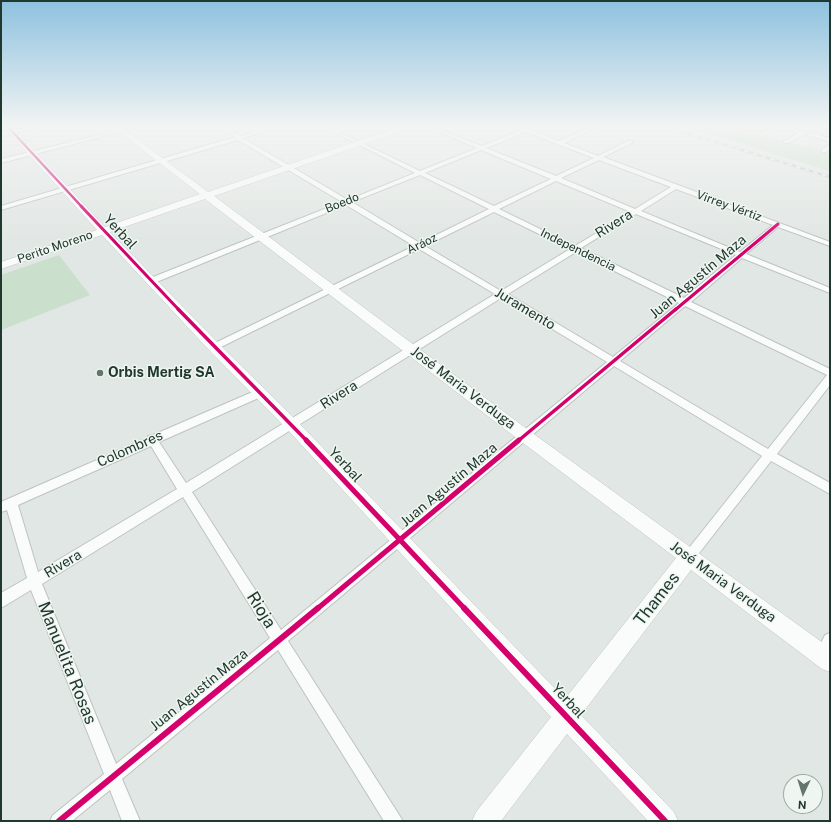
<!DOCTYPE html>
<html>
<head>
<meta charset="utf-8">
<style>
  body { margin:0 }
  #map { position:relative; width:831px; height:822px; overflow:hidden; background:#e1e7e4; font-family:"Public Sans",sans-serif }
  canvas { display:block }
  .frame { position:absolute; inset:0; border:2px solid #21382e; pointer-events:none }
  .north { position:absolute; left:783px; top:774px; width:40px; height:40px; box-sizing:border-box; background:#eff6f1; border:1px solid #9daaa3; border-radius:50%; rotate:184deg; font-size:11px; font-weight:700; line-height:16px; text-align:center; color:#21382e }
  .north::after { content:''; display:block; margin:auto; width:14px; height:18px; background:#64756e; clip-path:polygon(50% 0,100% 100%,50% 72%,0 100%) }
</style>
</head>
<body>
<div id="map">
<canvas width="831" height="822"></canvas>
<div class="frame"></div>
<div class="north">N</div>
</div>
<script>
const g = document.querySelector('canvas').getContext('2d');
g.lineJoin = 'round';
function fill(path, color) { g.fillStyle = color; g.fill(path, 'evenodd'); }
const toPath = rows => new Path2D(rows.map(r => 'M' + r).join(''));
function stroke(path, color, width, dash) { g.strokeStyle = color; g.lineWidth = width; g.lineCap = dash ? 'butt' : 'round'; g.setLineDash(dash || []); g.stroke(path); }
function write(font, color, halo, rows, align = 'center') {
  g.font = font + ' "Public Sans",sans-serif'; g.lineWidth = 3; g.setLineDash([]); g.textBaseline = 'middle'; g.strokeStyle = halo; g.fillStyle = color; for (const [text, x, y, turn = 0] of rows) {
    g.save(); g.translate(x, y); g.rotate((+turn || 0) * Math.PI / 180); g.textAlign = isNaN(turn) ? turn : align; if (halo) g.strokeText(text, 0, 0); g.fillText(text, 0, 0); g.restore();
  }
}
fill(toPath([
  [685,127,720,127,830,152,830,171],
  [59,255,90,295,1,330,1,275]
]), '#cbdfcd');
const street = toPath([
  [30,127,38,127,1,137,1,133,30,127],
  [132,127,139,127,1,163,1,159,132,127],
  [219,127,224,127,240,136,271,127,277,127,277,128,243,138,348,200,415,173,324,127,329,127,420,171,477,148,428,127,433,127,482,146,521,130,519,129,522,127,526,129,536,127,530,130,559,141,591,127,596,127,564,143,598,156,628,141,632,141,632,143,603,157,830,242,830,246,778,227,746,254,830,288,830,293,742,258,691,302,830,369,830,385,777,454,830,483,830,494,771,461,693,561,689,563,685,561,683,557,685,553,762,456,614,366,288,641,403,821,384,821,278,650,122,779,140,821,122,821,110,790,72,821,50,821,53,815,104,774,31,590,1,608,1,593,27,578,7,510,1,512,1,502,147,438,148,436,153,435,257,390,263,390,265,393,263,396,159,442,186,483,495,294,419,249,217,349,211,349,210,347,211,345,414,246,346,205,154,283,148,283,148,279,342,202,238,140,1,210,1,206,235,137,219,127],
  [526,132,557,144,594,158,556,176,486,148,526,132],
  [481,150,551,179,494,206,425,173,481,150],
  [599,160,671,187,635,209,561,178,599,160],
  [420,175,489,209,420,243,352,202,420,175],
  [556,181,631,212,575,246,499,209,556,181],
  [676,189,773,225,740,252,641,211,676,189],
  [494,212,570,249,501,291,425,246,494,212],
  [636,214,736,255,684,298,581,248,636,214],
  [576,252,679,303,613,357,508,294,576,252],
  [501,298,607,362,281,630,192,492,501,298],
  [685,306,827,375,768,449,620,361,685,306],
  [151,446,177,489,38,572,18,505,151,446],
  [183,497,270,638,116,764,42,584,183,497],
  [772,127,778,127,762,136,757,135,772,127],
  [782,127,789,127,813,134,826,127,830,127,830,129,818,135,830,138,830,142,805,134,788,143,784,143,784,141,799,133,782,127],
  [830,144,830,149,826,152,822,152,822,150,830,144],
  [830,633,830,654,827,660,822,662,817,660,815,655,825,635,830,633]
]);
const secondary = toPath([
  [4,127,12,127,105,227,200,194,113,127,121,127,208,192,399,127,409,127,408,129,214,196,531,432,830,648,830,672,822,669,691,570,581,715,674,812,678,821,648,821,567,734,501,821,472,821,476,812,551,717,286,428,209,350,102,235,1,269,1,262,97,230,4,127],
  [205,199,519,440,676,558,565,699,296,420,219,344,110,232,205,199]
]);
stroke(street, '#bec3c1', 2);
stroke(secondary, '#bec4c1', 1);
fill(street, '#fafbfb');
fill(secondary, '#fafbfb');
const rail = toPath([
  [667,127,830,177]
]);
stroke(rail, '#c5c9c7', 2.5);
stroke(rail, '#eff6f1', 1.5, [4.5]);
stroke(toPath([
  [8,127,82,207]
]), '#d6006c', 2.5);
stroke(toPath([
  [81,206,179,310],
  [675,310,778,224]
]), '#d6006c', 3);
stroke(toPath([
  [178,309,307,441],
  [518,441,676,309]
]), '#d6006c', 3.5);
stroke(toPath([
  [306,440,465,609],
  [317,609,519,440]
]), '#d6006c', 5);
stroke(toPath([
  [464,608,665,821],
  [59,821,318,608]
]), '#d6006c', 6);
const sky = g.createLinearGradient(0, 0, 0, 242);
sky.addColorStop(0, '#8dc1df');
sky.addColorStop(0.52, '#f2f4f3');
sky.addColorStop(1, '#f2f4f300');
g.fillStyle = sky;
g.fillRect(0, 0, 831, 242);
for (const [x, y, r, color] of [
  [100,373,4,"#64756e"]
]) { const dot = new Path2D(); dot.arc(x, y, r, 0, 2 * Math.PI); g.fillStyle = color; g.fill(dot); stroke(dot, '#eff6f1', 1.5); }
write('12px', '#21382e', '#eff6f1', [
  ["Boedo",342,203,-22],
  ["Virrey Vértiz",729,206,20],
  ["Aráoz",422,244,-26],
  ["Perito Moreno",55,247,-19],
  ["Independencia",578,250,26]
]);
write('14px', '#21382e', '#eff6f1', [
  ["Rivera",614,224,-32],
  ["Yerbal",120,232,47],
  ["Juan Agustín Maza",698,277,-40],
  ["Juramento",525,309,31],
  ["José Maria Verduga",463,388,37],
  ["Rivera",339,395,-32],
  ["Colombres",130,449,-24],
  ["Yerbal",345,465,47],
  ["Juan Agustín Maza",449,485,-40],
  ["Rivera",63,564,-31],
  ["José Maria Verduga",723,582,36],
  ["Juan Agustín Maza",199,690,-39],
  ["Yerbal",568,701,47]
]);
write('bold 14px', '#21382e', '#eff6f1', [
  ["Orbis Mertig SA",108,373]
], 'left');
write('17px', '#21382e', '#eff6f1', [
  ["Thames",657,599,-52],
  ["Rioja",261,610,58],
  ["Manuelita Rosas",67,663,68]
]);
</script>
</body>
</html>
